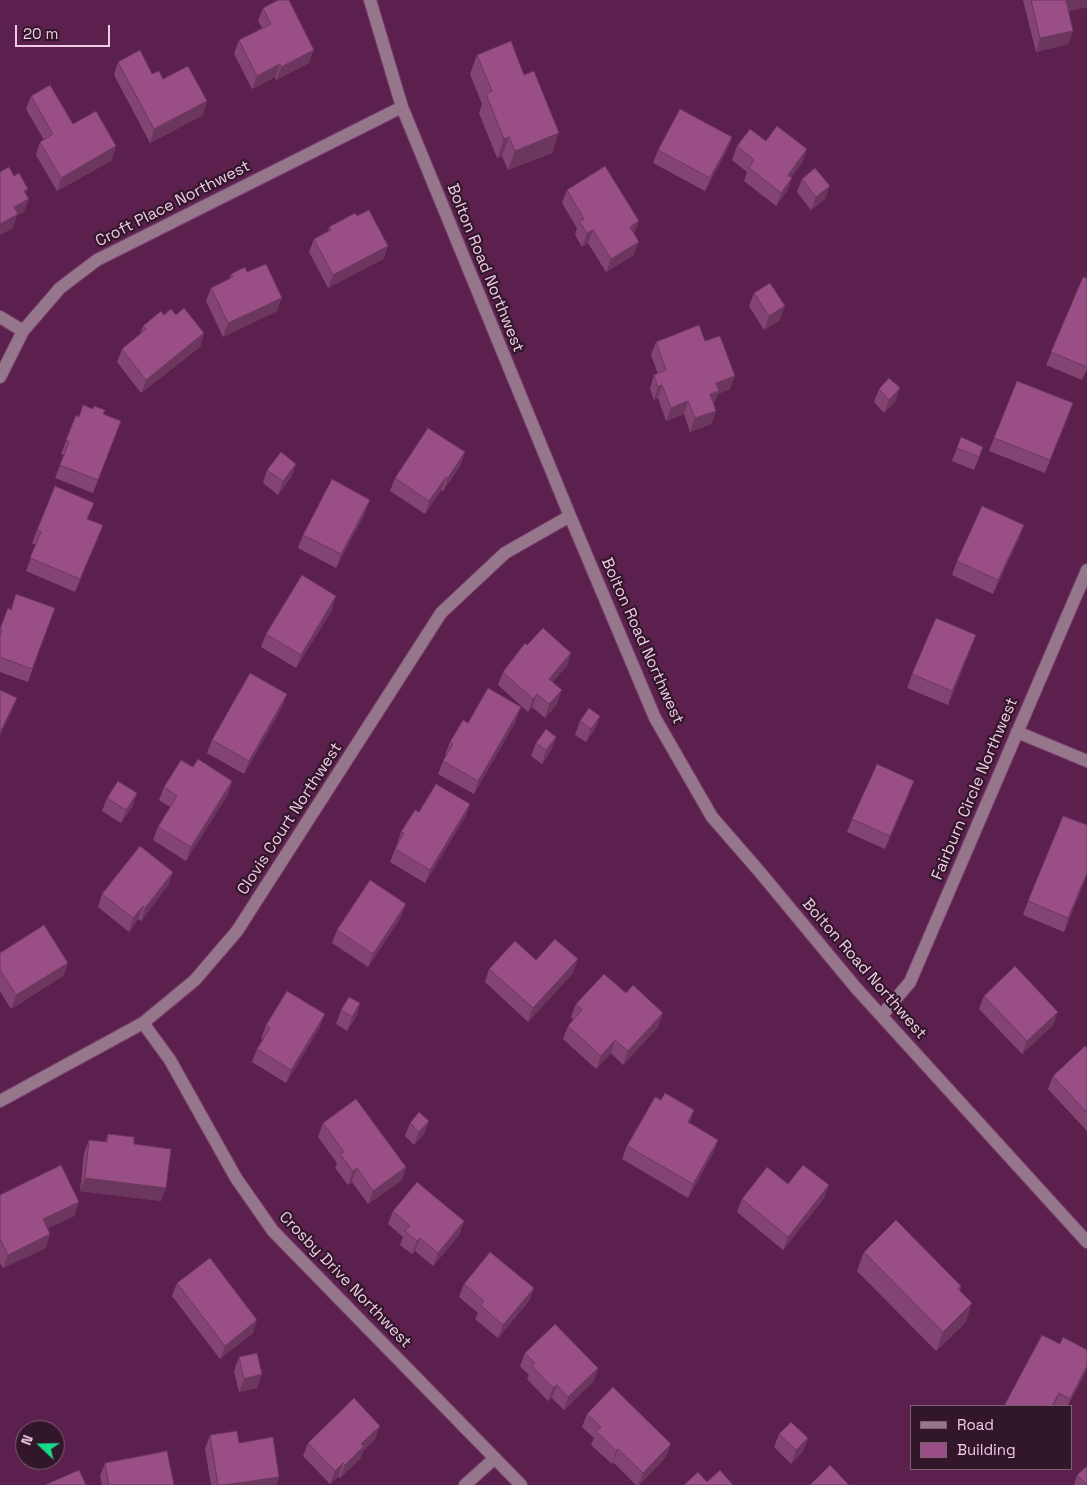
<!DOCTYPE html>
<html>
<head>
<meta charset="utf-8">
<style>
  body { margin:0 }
  #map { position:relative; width:1087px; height:1485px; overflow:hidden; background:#5c204e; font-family:"Space Grotesk",sans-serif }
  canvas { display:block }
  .legend { position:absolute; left:910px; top:1405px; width:162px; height:65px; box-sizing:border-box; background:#32172b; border:1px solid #7e5f75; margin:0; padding:6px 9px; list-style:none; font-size:15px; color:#f0cbe5 }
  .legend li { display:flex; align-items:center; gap:10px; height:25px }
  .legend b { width:25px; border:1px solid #7e5f75 }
  .north { position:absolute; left:15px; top:1420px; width:50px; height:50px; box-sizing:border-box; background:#32172b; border:1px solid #7e5f75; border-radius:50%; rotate:291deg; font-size:14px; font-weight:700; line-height:20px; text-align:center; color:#f0cbe5 }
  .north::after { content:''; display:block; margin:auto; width:18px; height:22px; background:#16d989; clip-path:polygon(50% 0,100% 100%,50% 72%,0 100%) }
  .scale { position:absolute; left:15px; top:25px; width:95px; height:22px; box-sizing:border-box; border:2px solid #f0cbe5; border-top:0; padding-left:6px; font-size:15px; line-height:18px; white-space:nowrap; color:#f0cbe5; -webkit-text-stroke:4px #32172b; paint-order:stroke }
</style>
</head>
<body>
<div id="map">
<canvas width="1087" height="1485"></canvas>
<ul class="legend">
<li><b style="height:6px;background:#95768b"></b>Road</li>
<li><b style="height:14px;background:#994f86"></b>Building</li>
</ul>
<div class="north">N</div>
<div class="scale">20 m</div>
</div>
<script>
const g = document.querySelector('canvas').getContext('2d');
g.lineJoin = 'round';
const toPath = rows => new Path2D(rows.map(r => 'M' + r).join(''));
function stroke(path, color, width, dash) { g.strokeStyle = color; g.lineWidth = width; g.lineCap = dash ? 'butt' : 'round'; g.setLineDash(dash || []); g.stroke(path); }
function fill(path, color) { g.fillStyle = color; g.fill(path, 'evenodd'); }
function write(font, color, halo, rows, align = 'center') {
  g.font = font + ' "Space Grotesk",sans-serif'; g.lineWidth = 4.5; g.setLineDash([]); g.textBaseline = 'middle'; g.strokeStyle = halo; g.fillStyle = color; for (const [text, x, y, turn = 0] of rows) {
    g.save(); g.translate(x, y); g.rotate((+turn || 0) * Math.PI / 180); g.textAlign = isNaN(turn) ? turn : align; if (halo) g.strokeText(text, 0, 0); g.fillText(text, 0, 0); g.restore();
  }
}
const minor = toPath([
  [370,0,402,107,570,516,655,718,712,817,759,871,856,988,1087,1242],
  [0,317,23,331],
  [0,377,23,331,60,288,97,260,402,107],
  [1017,732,1087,761],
  [882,1015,910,982,1087,570],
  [143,1023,170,1060,236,1178,273,1231,521,1485],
  [0,1101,143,1023,195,980,237,931,441,613,505,553,570,516],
  [465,1485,495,1458]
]);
stroke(minor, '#773f69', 14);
stroke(minor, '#95768b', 12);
fill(toPath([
  [1023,0,1087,0,1087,7,1068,11,1073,31,1068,44,1036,52],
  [263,8,309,63,276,80,275,77,252,89,234,54,239,40,262,28,258,21],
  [477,55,552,153,508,170,502,156,497,158,479,113,482,104,470,74],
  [118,62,163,79,203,115,150,143,114,75],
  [31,96,73,124,112,160,57,191,36,155,40,142,44,140,26,109],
  [732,137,727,150,705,191,653,163,658,150],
  [766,141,802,163,791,177,792,178,787,191,776,206,744,181,747,172,732,160,737,146],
  [802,179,825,199,811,210,797,192],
  [567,190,634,235,634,255,606,272,588,243,582,247,575,235,577,228,562,203],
  [357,216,388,246,383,259,328,288,309,252,314,239,328,231,329,227],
  [231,274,277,311,223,337,206,301,211,288,229,279],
  [1083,277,1087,369,1082,380,1046,365],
  [754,293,780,320,764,330,749,306],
  [164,315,176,315,204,333,200,347,141,393,117,362,122,349,140,334,143,326],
  [705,341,730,389,718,394,713,404,716,411,711,424,690,432,684,414,666,421,658,398,654,400,650,389,654,375,658,374,651,355,656,342],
  [900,388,895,402,884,413,874,402,879,389],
  [93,409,105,410,103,414,116,434,93,493,55,478,64,455,61,454,76,415,79,417],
  [1068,417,1045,473,989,451,994,438],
  [983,447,974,470,952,461,957,448],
  [465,452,460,466,443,491,441,490,425,514,390,491,395,478],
  [296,464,291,477,278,495,263,483,267,470],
  [365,513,336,568,298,548,303,535],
  [88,519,98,538,75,592,26,571,36,545,32,543,37,530],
  [1024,525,1019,538,993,594,952,575,957,561],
  [8,608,11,610,55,608,28,682,0,672,0,630],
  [332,610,296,668,261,647,266,634],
  [527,645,571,653,567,666,552,682,557,704,545,718,532,707,528,712,498,685,503,672],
  [971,648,948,705,907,688,912,674],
  [287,694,282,707,244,774,207,753,212,740],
  [600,716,595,729,586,742,575,735,580,721],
  [516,721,474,794,438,774,443,761,446,756,445,755,450,742,468,723],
  [556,737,551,750,542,764,531,756,536,743],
  [193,767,232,781,228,794,186,861,153,840,158,827,170,807,159,800,164,787],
  [137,793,132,807,121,823,102,811,107,798],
  [909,794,885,849,847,832,852,819],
  [470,804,465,817,425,883,390,862,395,849,397,845,401,832,419,812],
  [1087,825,1087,875,1064,932,1023,915,1028,901],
  [173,872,168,885,141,921,138,919,129,932,98,907,102,894],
  [401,917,368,967,332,943,337,930],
  [0,953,68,963,63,976,11,1009,0,991],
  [536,960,573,973,528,1022,485,982,489,969],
  [984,996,1053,1025,1022,1054,979,1009],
  [360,1003,356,1017,347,1031,336,1024,341,1010],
  [576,1004,658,1027,623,1065,611,1053,596,1069,563,1039,568,1026,573,1020,571,1017],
  [266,1025,320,1027,286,1083,252,1062,257,1049,263,1040,261,1039],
  [1087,1048,1087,1131,1048,1089,1053,1076],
  [429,1121,424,1134,414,1145,405,1136,410,1123],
  [323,1123,406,1167,402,1180,368,1204,352,1182,348,1185,335,1168,337,1163,318,1137],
  [690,1123,718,1140,713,1153,688,1198,622,1159,627,1146],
  [108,1134,134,1144,166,1188,161,1201,80,1191,84,1153,89,1140,105,1142],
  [788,1184,824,1198,783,1250,737,1212,742,1199],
  [0,1195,79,1202,74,1216,48,1228,46,1248,3,1268,0,1263],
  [393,1211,464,1221,459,1235,433,1266,415,1251,412,1254,400,1245,403,1237,388,1224],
  [864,1252,961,1286,960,1291,972,1303,965,1323,936,1351,857,1271],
  [177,1283,253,1333,220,1359,172,1296],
  [464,1284,534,1288,529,1301,498,1338,475,1319,478,1313,459,1297],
  [1060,1344,1087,1350,1068,1406,1004,1406],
  [525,1353,598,1368,593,1382,564,1410,552,1398,548,1401,527,1379,529,1375,520,1366],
  [239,1357,257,1388,239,1392,234,1371],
  [587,1414,666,1457,639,1485,636,1485,613,1462,612,1464,591,1445,594,1438,582,1427],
  [779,1434,808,1438,803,1451,791,1464,774,1447],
  [210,1435,239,1443,279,1477,276,1485,211,1485,205,1449],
  [375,1439,363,1451,360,1459,340,1478,338,1477,330,1484,303,1456,308,1443],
  [105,1463,174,1485,102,1485,100,1476],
  [1077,1475,1087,1485,1074,1485]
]), '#844473');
fill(toPath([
  [1065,0,1087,0,1087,7,1061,13],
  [1073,31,1068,44,1036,52,1040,38],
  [314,50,309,63,276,80,281,67],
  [280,64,275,77,252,89,257,76],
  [207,101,203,115,150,143,154,129],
  [559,133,552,153,508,170,515,151],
  [509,137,502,156,497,158,504,139],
  [732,137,727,150,705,191,710,178],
  [116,146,112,160,57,191,61,178],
  [807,149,802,163,783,188,788,175],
  [792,178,787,191,776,206,781,193],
  [830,186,825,199,811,210,816,197],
  [28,189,23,202,29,199,24,212,17,216,13,228,0,235,0,224,14,207,24,191],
  [639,221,634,235,630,227],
  [593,230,588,243,582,247,587,233],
  [639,242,634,255,606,272,611,259],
  [388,246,383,259,328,288,333,275],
  [282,298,277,311,223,337,228,323],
  [785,306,780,320,764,330,769,316],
  [204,333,200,347,141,393,146,380],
  [735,376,730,389,718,394,714,404,705,407,710,394,716,383],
  [662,385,658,398,654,400,658,387],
  [900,388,895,402,884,413,889,400],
  [688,401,684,414,666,421,671,408],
  [1073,403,1068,417,1045,473,1050,460],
  [716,411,711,424,690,432,695,418],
  [465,452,460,466,443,491,448,478],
  [296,464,291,477,278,495,283,481],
  [446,477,441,490,425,514,429,501],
  [370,500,365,513,336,568,341,554],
  [103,525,98,538,75,592,80,579],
  [1024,525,1019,538,993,594,998,580],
  [336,596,332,610,296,668,301,655],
  [976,635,971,648,948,705,952,691],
  [571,653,567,666,544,692,549,679],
  [562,690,557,704,545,718,549,704],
  [287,694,282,707,244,774,249,761],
  [537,694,532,707,528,712,533,699],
  [17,698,12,711,0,736,0,732],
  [521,707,516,721,474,794,478,781],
  [600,716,595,729,586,742,591,729],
  [556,737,551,750,542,764,546,750],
  [232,781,228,794,186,861,191,847],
  [914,781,909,794,885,849,890,836],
  [137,793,132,807,121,823,126,810],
  [470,804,465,817,425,883,430,870],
  [173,872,168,885,141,921,145,908],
  [1087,873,1087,875,1064,932,1068,918],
  [406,904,401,917,368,967,373,954],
  [143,906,138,919,129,932,133,918],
  [578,959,573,973,528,1022,533,1008],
  [68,963,63,976,11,1009,16,995],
  [360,1003,356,1017,347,1031,352,1017],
  [1058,1012,1053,1025,1022,1054,1027,1041],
  [663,1013,658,1027,623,1065,628,1051],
  [325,1014,320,1027,286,1083,291,1070],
  [615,1040,611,1053,596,1069,601,1056],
  [694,1110,690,1123,688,1122],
  [429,1121,424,1134,414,1145,419,1132],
  [718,1140,713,1153,688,1198,693,1184],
  [406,1167,402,1180,368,1204,373,1191],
  [357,1168,352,1182,348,1185,353,1171],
  [85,1178,166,1188,161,1201,80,1191],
  [829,1185,824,1198,783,1250,788,1237],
  [79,1202,74,1216,38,1233,43,1219],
  [464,1221,459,1235,433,1266,438,1253],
  [50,1234,46,1248,3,1268,8,1255],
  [420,1238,415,1251,412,1254,417,1241],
  [534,1288,529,1301,498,1338,503,1325],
  [972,1303,965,1323,936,1351,943,1332],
  [257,1320,253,1333,220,1359,225,1346],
  [1087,1366,1087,1370,1068,1406,1067,1406,1070,1399],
  [598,1368,593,1382,564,1410,568,1397],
  [262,1374,257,1388,239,1392,244,1379],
  [557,1385,552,1398,548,1401,553,1388],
  [1059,1393,1054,1406,1052,1406],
  [380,1426,375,1439,363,1451,360,1459,340,1478,345,1465,361,1444],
  [808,1438,803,1451,791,1464,796,1450],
  [671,1444,666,1457,638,1485,643,1473],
  [618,1449,613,1462,612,1464,616,1451],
  [343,1463,338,1477,330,1484,335,1471],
  [279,1477,276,1485,224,1485]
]), '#6b375e');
const building = toPath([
  [278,0,289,0,314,50,281,67,280,64,257,76,239,40,271,24,263,8,278,0],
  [1031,0,1066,0,1073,31,1040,38,1031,0],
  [511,41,524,75,534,71,559,133,515,151,509,137,504,139,486,94,492,91,477,55,511,41],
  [140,50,152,74,159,71,163,79,188,66,207,101,154,129,118,62,140,50],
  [50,85,73,124,96,111,116,146,61,178,40,142,53,134,31,96,50,85],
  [680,109,732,137,710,178,658,150,680,109],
  [777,126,807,149,788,175,792,178,781,193,749,168,754,160,737,146,750,129,766,141,777,126],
  [605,166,639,221,630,227,639,242,611,259,593,230,587,233,579,221,584,219,567,190,605,166],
  [9,167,14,176,19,173,28,189,24,191,29,199,14,207,18,214,0,224,0,172,9,167],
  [815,168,830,186,816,197,802,179,815,168],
  [369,210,388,246,333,275,314,239,331,230,329,227,355,213,357,216,369,210],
  [266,264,282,298,228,323,211,288,233,277,231,274,245,267,247,272,266,264],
  [1083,277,1087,278,1087,367,1051,352,1083,277],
  [770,283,785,306,769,316,754,293,770,283],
  [184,308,204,333,146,380,122,349,146,329,143,326,161,311,164,315,171,309,176,315,184,308],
  [699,325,705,341,720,336,735,376,716,383,719,391,710,394,716,411,695,418,688,401,671,408,662,385,658,387,654,375,666,370,656,342,699,325],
  [889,378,900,388,889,400,879,389,889,378],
  [1017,381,1073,403,1050,460,994,438,1017,381],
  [83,405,93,409,94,406,105,410,103,414,121,421,98,480,60,465,69,442,66,440,76,415,79,417,83,405],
  [428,428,465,452,448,478,446,477,429,501,395,478,428,428],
  [961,437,983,447,979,457,957,448,961,437],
  [281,452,296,464,283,481,267,470,281,452],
  [332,479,370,500,341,554,303,535,332,479],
  [55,486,94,503,87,519,103,525,80,579,30,558,41,532,37,530,55,486],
  [982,506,1024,525,998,580,957,561,982,506],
  [302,575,336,596,301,655,266,634,302,575],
  [16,594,55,608,32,669,0,657,0,636,2,630,0,629,8,608,11,610,16,594],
  [936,618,976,635,952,691,912,674,936,618],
  [543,628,571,653,549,679,562,690,549,704,537,694,533,699,503,672,525,643,527,645,543,628],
  [250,673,287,694,249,761,212,740,250,673],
  [488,688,521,707,478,781,443,761,453,744,450,742,463,720,468,723,488,688],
  [0,690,17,698,0,732,0,690],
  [589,708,600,716,591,729,580,721,589,708],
  [546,729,556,737,546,750,536,743,546,729],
  [198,759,232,781,191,847,158,827,177,796,164,787,181,760,193,767,198,759],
  [877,764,914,781,890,836,852,819,877,764],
  [118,781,137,793,126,810,107,798,118,781],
  [436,784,470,804,430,870,395,849,404,833,401,832,415,810,419,812,436,784],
  [1063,816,1087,825,1087,873,1068,918,1028,901,1063,816],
  [140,846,173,872,145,908,143,906,133,918,102,894,140,846],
  [370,880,406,904,373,954,337,930,370,880],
  [44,925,68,963,16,995,0,970,0,953,44,925],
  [555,939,578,959,533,1008,489,969,515,941,536,960,555,939],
  [1015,966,1058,1012,1027,1041,984,996,1015,966],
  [604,974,626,993,633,985,663,1013,628,1051,615,1040,601,1056,568,1026,582,1010,576,1004,604,974],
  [287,991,325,1014,291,1070,257,1049,270,1028,266,1025,287,991],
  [349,997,360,1003,352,1017,341,1010,349,997],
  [1085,1046,1087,1048,1087,1113,1053,1076,1085,1046],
  [665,1093,694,1110,688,1122,718,1140,693,1184,627,1146,655,1097,661,1100,665,1093],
  [356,1099,406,1167,373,1191,357,1168,353,1171,340,1154,344,1152,323,1123,356,1099],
  [419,1112,429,1121,419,1132,410,1123,419,1112],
  [108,1134,134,1137,134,1144,171,1149,166,1188,85,1178,89,1140,107,1142,108,1134],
  [61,1165,79,1202,43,1219,50,1234,8,1255,0,1239,0,1195,61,1165],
  [803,1165,829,1185,788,1237,742,1199,767,1167,788,1184,803,1165],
  [417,1182,464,1221,438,1253,420,1238,417,1241,405,1231,410,1226,393,1211,417,1182],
  [896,1220,961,1286,958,1289,972,1303,943,1332,864,1252,896,1220],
  [490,1252,534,1288,503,1325,480,1305,484,1301,464,1284,490,1252],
  [210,1258,257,1320,225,1346,177,1283,210,1258],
  [555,1324,598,1368,568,1397,557,1385,553,1388,532,1366,535,1363,525,1353,555,1324],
  [1042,1335,1060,1344,1063,1337,1087,1350,1087,1366,1070,1399,1059,1393,1052,1406,1004,1406,1042,1335],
  [257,1353,262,1374,244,1379,239,1357,257,1353],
  [613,1387,671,1444,643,1473,618,1449,616,1451,596,1431,601,1427,587,1414,613,1387],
  [354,1398,380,1426,361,1444,364,1446,345,1465,343,1463,335,1471,308,1443,354,1398],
  [791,1422,808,1438,796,1450,779,1434,791,1422],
  [237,1431,239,1443,273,1437,279,1477,224,1485,218,1485,210,1435,237,1431],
  [167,1451,174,1485,109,1485,105,1463,167,1451],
  [830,1465,849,1485,810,1485,830,1465],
  [1087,1466,1087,1485,1077,1475,1087,1466],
  [79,1470,86,1485,45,1485,79,1470],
  [720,1470,733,1485,684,1485,698,1472,707,1482,720,1470]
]);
fill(building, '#994f86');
stroke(building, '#6b375e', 1);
write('16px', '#f0cbe5', '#32172b', [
  ["Croft Place Northwest",173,204,-27],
  ["Bolton Road Northwest",485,268,68],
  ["Bolton Road Northwest",642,641,66],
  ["Fairburn Circle Northwest",975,789,-67],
  ["Clovis Court Northwest",290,819,-57],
  ["Bolton Road Northwest",864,969,49],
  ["Crosby Drive Northwest",345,1280,46]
]);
</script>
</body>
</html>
